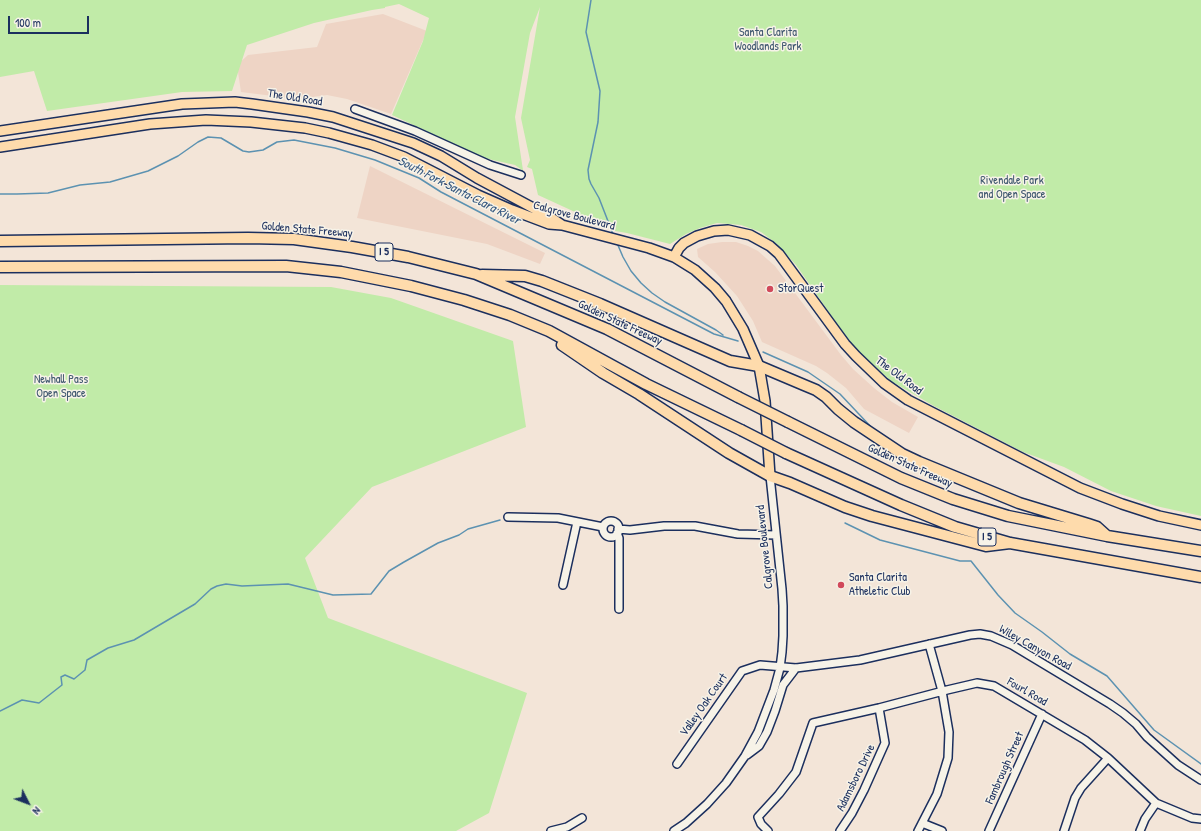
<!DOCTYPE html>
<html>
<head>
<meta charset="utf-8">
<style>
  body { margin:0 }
  #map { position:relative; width:1201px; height:831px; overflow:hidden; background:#f3e5d8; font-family:"Patrick Hand",sans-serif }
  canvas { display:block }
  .north { position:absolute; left:8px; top:783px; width:40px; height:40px; -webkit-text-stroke:3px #f7f3e8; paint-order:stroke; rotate:132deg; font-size:11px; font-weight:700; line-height:16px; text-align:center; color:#1b2f5e }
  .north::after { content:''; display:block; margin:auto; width:14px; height:18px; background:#1b2f5e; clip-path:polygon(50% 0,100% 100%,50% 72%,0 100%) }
  .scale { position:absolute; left:8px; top:16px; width:81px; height:18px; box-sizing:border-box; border:2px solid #1b2f5e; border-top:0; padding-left:5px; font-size:12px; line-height:14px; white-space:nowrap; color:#1b2f5e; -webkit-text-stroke:3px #f7f3e8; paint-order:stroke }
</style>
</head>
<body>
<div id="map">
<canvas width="1201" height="831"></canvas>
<div class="north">N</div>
<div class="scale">100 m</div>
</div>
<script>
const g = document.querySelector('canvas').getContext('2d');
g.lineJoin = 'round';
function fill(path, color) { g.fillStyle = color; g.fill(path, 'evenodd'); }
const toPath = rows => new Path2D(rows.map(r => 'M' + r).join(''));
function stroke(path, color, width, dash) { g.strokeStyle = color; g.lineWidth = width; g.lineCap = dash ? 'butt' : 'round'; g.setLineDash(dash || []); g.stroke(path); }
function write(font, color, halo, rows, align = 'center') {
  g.font = font + ' "Patrick Hand",sans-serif'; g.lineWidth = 3; g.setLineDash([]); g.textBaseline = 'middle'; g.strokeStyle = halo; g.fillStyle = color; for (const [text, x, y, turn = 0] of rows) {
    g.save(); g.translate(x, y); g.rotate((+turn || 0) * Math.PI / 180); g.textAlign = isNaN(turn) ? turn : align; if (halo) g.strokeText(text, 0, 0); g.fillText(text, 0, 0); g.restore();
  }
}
fill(toPath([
  [383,14,427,31,391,114,347,99,327,95,297,99,241,92,237,65,248,55,317,47,326,24],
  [370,166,545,253,540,264,487,244,357,218],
  [722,242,736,242,748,246,758,251,767,259,775,266,841,355,853,369,874,388,892,402,918,417,909,433,864,409,846,388,827,373,816,366,762,342,753,321,737,296,715,272,698,257,697,249,708,244]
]), '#eed4c5');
fill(toPath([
  [0,0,1201,0,1201,516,1156,506,1111,491,1064,467,1023,452,934,406,891,381,857,350,838,325,796,265,777,244,761,232,741,225,717,223,700,228,686,234,670,244,627,233,615,231,616,226,600,222,600,225,590,225,582,219,575,212,538,195,532,169,527,167,530,160,521,118,540,7,530,33,515,117,524,177,522,170,515,165,484,158,392,115,423,41,429,18,399,4,385,7,385,8,372,10,314,23,247,45,232,91,182,92,47,111,34,71,0,77],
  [0,285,331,287,391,298,513,341,526,427,372,487,305,558,328,618,527,693,489,813,456,831,0,831]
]), '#c1eba8');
stroke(toPath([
  [591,0,586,32,600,91,598,122,588,170,589,179,591,184,599,198,613,234],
  [0,194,17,194,48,193,80,185,110,182,148,171,178,156,198,142,208,137,221,138,243,151,249,152,263,150,277,142,294,140,335,148,375,160,419,178,441,192,714,334,738,341],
  [617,243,623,257,631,271,641,283,652,293,665,302,716,330,723,335],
  [763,352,808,372,840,394,873,429],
  [845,523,880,540,960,561,971,561,998,595,1015,613,1042,632,1070,654,1107,676,1154,730,1201,764],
  [0,711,22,700,39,703,62,685,61,677,65,675,74,679,85,670,87,660,108,648,134,640,195,604,211,589,217,586,226,584,242,586,288,584,333,595,371,594,389,571,404,562,438,543,459,535,468,529,500,520]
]), '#5c92b1', 1.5);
const minor = toPath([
  [355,109,415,131,490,165,521,175],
  [508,517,558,518,603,527],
  '603 529a8 8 0 1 1 16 0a8 8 0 1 1-16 0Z',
  [618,529,630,530,664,526,695,526,738,534,776,535],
  [617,533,619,538,619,609],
  [563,585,577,522],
  [747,755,759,746,767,732,775,711,783,685,796,668],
  [677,764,742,671,760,665,796,668,860,660,970,635,980,634,991,636,1012,645,1110,704,1123,713,1136,724,1147,737,1178,765,1201,780],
  [922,823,942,831],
  [551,831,567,827,582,818],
  [674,831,686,823,707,804,726,783,745,756,758,732,774,690,780,668,782,652,783,636,783,606,782,589,770,476],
  [768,831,761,824,758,817,779,794,796,772,813,723,879,708,947,690,977,683,994,686,1085,740,1108,758,1156,803,1192,818,1201,819],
  [840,831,852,813,864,790,885,743,879,708],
  [918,831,937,794,948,758,949,732,942,691,929,644],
  [989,831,1042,714],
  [1064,831,1075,798,1081,788,1108,758],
  [1140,831,1145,819,1156,803]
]);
const major = toPath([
  [0,131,182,104,235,102,252,104,308,112,333,117,413,143,441,156,477,178,550,217,562,225],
  [0,147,150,124,206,120,251,122,305,128,329,133,372,145,404,157,478,195,512,210,549,224,562,225,649,248,674,257,695,270,715,288,726,301,743,329,759,366,765,401,770,476],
  [674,257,679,248,684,243,697,236,714,231,728,230,750,235,770,246,779,254,845,344,856,356,884,383,908,400,1080,488,1122,504,1159,516,1201,525]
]);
const highway = toPath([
  [0,241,248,238,294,239,352,247,408,257,476,274,607,329,738,397],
  [0,267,286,266,341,272,411,286,464,300,510,315,549,331,646,384,741,430],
  [482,275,525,276,542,281,600,304,730,361,759,366,804,385,816,390,826,397,838,409,854,422,902,454,919,462,1019,503,1088,524,1097,527,1107,536],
  [562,345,603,373,639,394,729,453,770,476,790,483,845,507,872,516,986,546,1010,543],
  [788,422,901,478,953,499,1008,516,1107,536,1201,551],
  [786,453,901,505,955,527,1010,543,1201,577]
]);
stroke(minor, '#1b2f5e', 10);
stroke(major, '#1b2f5e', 12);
stroke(highway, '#1b2f5e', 13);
stroke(minor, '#f7f3e8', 7);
stroke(major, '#fedbac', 9);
stroke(highway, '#fedbac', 10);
const highwayBridge = toPath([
  [738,397,788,422],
  [741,430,786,453]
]);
stroke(highwayBridge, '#1b2f5e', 13, []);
stroke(highwayBridge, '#fedbac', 10);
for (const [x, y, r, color] of [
  [770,289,4,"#d1495b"],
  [841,585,4,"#d1495b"]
]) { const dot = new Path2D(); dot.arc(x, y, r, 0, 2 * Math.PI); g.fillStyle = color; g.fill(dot); stroke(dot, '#f7f3e8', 1.5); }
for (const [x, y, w] of [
  [384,252,18],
  [987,537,18]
]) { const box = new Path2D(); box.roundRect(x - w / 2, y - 9, w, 18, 3); g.fillStyle = '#f7f3e8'; g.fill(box); stroke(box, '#1b2f5e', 1); }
write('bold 11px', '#1b2f5e', null, [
  ["I 5",384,252],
  ["I 5",987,537]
]);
write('12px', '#3c556d', '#f7f3e8', [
  ["Santa Clarita",768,33],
  ["Woodlands Park",768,47],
  ["Rivendale Park",1012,181],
  ["and Open Space",1012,195],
  ["Newhall Pass",61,380],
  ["Open Space",61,394]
]);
write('12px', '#1b2f5e', '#f7f3e8', [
  ["The Old Road",295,98,9],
  ["Calgrove Boulevard",574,216,15],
  ["Golden State Freeway",307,230,5],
  ["Golden State Freeway",620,323,25],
  ["The Old Road",899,376,37],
  ["Golden State Freeway",910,466,24],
  ["Calgrove Boulevard",765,547,-96],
  ["Wiley Canyon Road",1035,648,29],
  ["Fourl Road",1027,692,30],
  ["Valley Oak Court",704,705,-55],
  ["Fambrough Street",1005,768,-66],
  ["Adamsboro Drive",856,778,-64]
]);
write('12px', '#1b2f5e', '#f7f3e8', [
  ["StorQuest",778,289],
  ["Santa Clarita",849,578],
  ["Atheletic Club",849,592]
], 'left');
write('italic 13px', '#365880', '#f7f3e8', [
  ["South Fork Santa Clara River",459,191,27]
]);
</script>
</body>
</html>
